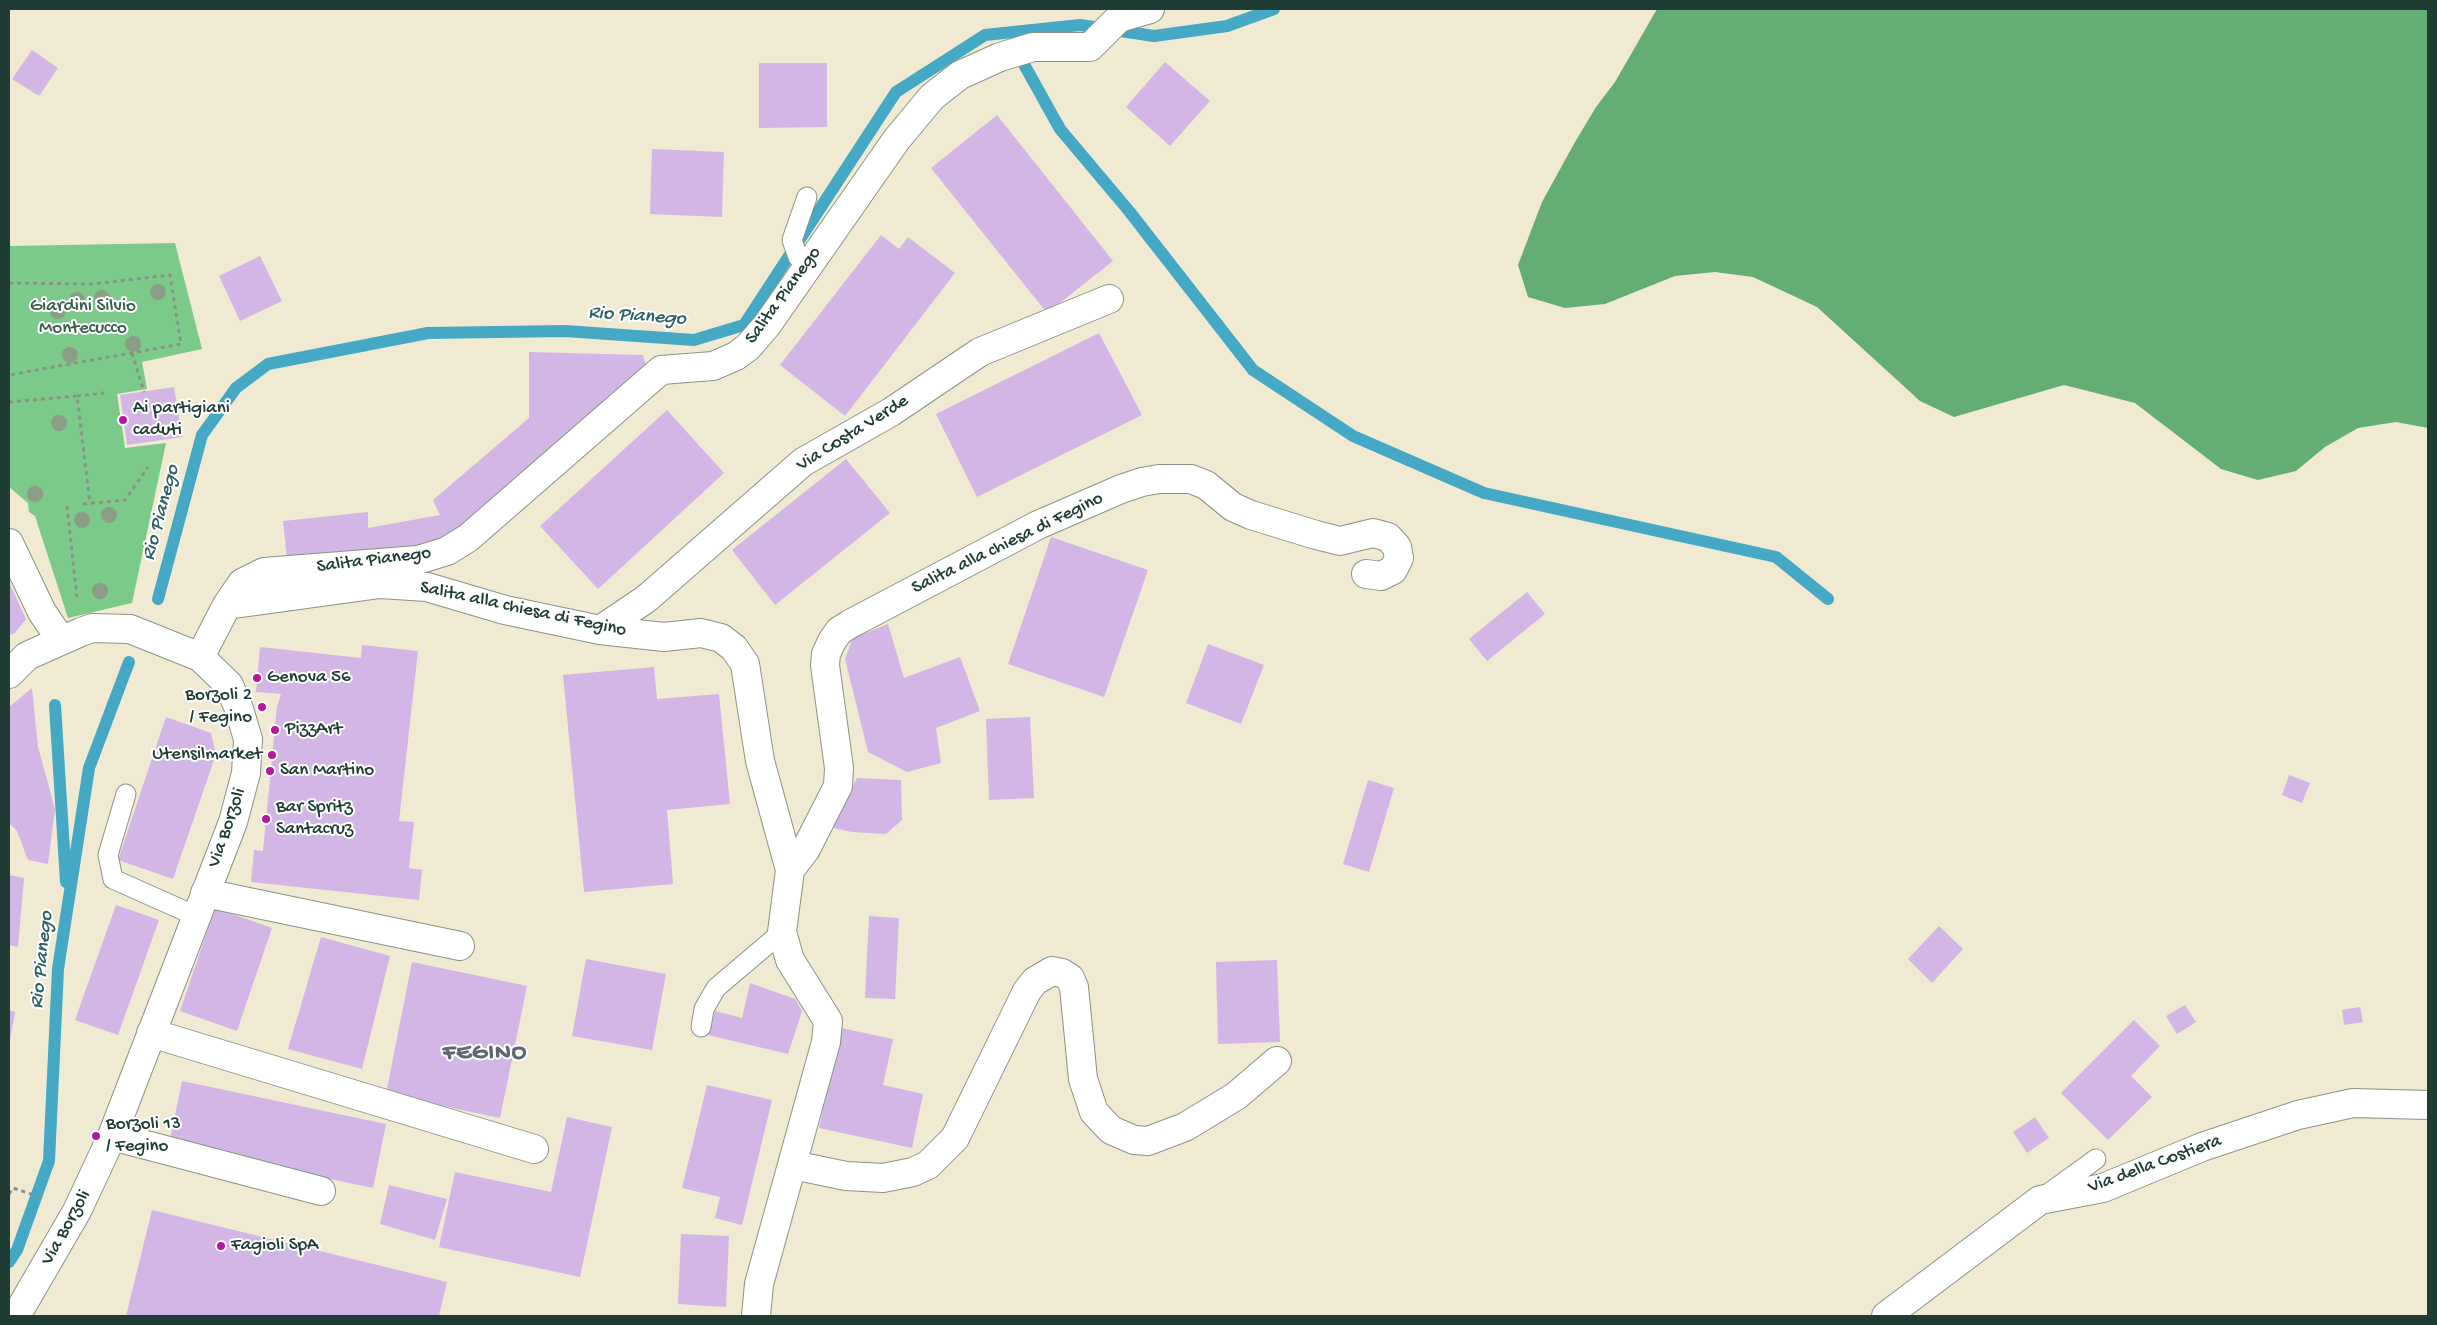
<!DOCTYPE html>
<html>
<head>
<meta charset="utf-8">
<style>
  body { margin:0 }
  #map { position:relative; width:2437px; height:1325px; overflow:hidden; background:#f0ead2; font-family:"Gochi Hand",sans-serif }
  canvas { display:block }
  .frame { position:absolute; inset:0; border:10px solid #1f3d34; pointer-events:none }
</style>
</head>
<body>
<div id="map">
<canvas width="2437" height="1325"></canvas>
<div class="frame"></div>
</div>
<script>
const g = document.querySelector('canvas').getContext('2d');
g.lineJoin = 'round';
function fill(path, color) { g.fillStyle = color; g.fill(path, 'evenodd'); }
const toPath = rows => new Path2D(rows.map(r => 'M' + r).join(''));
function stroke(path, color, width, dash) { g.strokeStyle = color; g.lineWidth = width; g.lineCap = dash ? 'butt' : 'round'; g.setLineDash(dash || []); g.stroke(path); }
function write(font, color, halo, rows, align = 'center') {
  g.font = font + ' "Gochi Hand",sans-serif'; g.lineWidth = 4; g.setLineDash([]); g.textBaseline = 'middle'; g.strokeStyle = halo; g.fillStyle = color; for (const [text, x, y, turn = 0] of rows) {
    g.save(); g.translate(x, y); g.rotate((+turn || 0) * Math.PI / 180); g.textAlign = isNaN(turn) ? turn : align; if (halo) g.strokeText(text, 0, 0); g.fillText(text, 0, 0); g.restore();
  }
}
fill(toPath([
  [175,243,202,349,142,362,147,389,117,394,125,448,166,443,132,603,68,618,35,516,29,512,28,503,9,487,9,246]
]), '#7bca8a');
fill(toPath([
  [1657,9,2428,9,2428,428,2396,422,2358,428,2325,447,2296,471,2258,480,2221,469,2135,403,2064,385,1954,417,1920,401,1817,307,1753,277,1715,272,1675,276,1605,304,1565,308,1528,297,1518,265,1542,202,1575,142,1596,107,1615,82]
]), '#64ae76');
stroke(toPath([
  [1016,50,1060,129,1129,211,1253,370,1353,436,1484,493,1776,557,1828,599],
  [158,599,202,435,236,388,268,364,428,333,565,331,694,340,744,325,896,92,985,35,1080,25,1154,36,1227,26,1274,9],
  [55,705,66,882],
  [9,1262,17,1250,49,1161,58,969,89,768,129,662]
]), '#45a8c5', 12);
fill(toPath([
  [32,50,58,68,39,96,12,79],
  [1165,62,1210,101,1170,146,1126,107],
  [759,63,827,63,827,127,759,128],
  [997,115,1113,261,1047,313,931,168],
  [652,149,724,152,722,217,650,214],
  [881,235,899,249,908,237,955,273,845,416,780,365],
  [260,256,282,301,240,321,219,276],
  [1099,333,1142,415,977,497,936,414],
  [529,352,643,355,646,365,460,530,428,548,287,559,283,521,368,512,368,528,440,515,433,500,529,418],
  [174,387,182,437,127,445,120,395],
  [667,410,724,473,598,589,540,526],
  [846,459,890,513,775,605,732,550],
  [1051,537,1148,570,1104,697,1008,664],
  [9,582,26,619,15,633,9,635],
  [1527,592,1545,614,1487,661,1469,639],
  [888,624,904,678,960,657,980,711,936,728,941,763,907,772,868,752,845,659,853,638],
  [1208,644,1264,665,1241,724,1186,703],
  [362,645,418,651,399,821,414,822,409,868,422,870,419,900,251,882,254,850,263,851,277,706,281,694,256,692,260,647,361,658],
  [654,667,657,699,719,694,730,804,667,810,673,884,584,892,563,675],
  [32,688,38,747,55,809,48,864,28,860,17,831,9,823,9,707],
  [166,717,211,733,216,754,173,879,118,860],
  [1030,717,1034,798,989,800,986,719],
  [2289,775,2310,783,2302,803,2282,795],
  [857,778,901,780,902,820,886,834,852,832,829,827],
  [1368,780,1394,788,1369,872,1343,864],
  [9,875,24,878,18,947,9,945],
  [116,905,159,920,118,1035,75,1020],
  [215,908,272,928,237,1031,180,1011],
  [869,916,899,918,895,999,865,998],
  [1939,926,1963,949,1932,983,1908,959],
  [321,937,390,956,362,1069,288,1049],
  [586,959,666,974,652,1050,572,1036],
  [1277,960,1280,1042,1218,1044,1216,962],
  [412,962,527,986,500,1118,386,1094],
  [750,983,795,999,802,1011,788,1054,708,1035,715,1011,742,1018],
  [2185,1005,2196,1022,2177,1034,2166,1016],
  [2360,1007,2363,1022,2344,1025,2342,1010],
  [9,1010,15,1012,10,1041,9,1041],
  [2134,1020,2160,1046,2131,1076,2152,1097,2108,1140,2061,1093],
  [841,1028,893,1039,883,1085,923,1094,912,1148,819,1128],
  [182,1081,386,1124,373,1188,169,1145],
  [707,1085,772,1100,742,1225,715,1218,720,1197,682,1188],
  [567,1117,612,1127,580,1277,439,1247,455,1172,551,1192],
  [2035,1117,2049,1138,2027,1153,2013,1132],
  [389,1185,447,1199,435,1240,380,1224],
  [152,1210,447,1282,439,1316,126,1316],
  [681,1234,729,1236,726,1307,678,1304]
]), '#d2b6e5');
const service = toPath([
  [807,267,798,257,792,240,807,197],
  [126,794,108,855,113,879,196,916],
  [701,1027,704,1009,716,988,782,932],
  [2045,1196,2096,1159]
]);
const minor = toPath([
  [9,543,42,612,61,640],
  [227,605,242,583,264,572,418,560,447,551,468,538,661,370,713,366,736,356,748,347,767,325,897,139,932,97,960,75,1000,57,1033,47,1090,47,1119,18,1150,9],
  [600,630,646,599,803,462,891,412,980,352,1109,299],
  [200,657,227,605,380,584,427,587,505,610,600,630,664,637,701,633,721,638,734,648,745,664,760,761,790,870,782,932,790,960,828,1021,826,1042,759,1284,756,1316],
  [790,870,806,849,838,786,839,768,825,665,826,654,832,641,839,631,850,624,1038,525,1121,489,1142,482,1159,479,1191,479,1206,485,1233,507,1251,515,1316,535,1340,541,1373,533,1388,537,1397,547,1399,558,1393,570,1381,576,1366,574],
  [205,893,460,946],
  [151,1033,534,1149],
  [112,1136,321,1191],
  [793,1165,846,1176,883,1178,913,1172,928,1165,955,1138,1027,991,1035,981,1052,971,1062,973,1070,978,1074,987,1083,1079,1094,1112,1111,1130,1134,1140,1148,1141,1185,1127,1236,1096,1277,1061],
  [1886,1316,2040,1200,2103,1188,2202,1147,2298,1115,2353,1103,2428,1105]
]);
const secondary = toPath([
  [9,674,27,656,81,632,92,628,130,629,200,657,229,685,239,709,248,739,246,773,233,822,112,1136,77,1211,16,1316]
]);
stroke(service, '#889483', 21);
stroke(minor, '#889483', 30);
stroke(secondary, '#889483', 30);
stroke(toPath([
  [9,283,93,284,170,275,181,344,9,375],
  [132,353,144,392],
  [77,396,104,393],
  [9,402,77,396,90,503],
  [83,504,125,500,148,467],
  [67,506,77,598],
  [9,1194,13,1188,43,1198]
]), '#889483', 3, [4, 4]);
stroke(service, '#fff', 19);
stroke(minor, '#fff', 28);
stroke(secondary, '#fff', 28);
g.fillStyle = '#8a9e87';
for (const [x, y] of [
  [158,292],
  [102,298],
  [77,300],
  [58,311],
  [133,344],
  [70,355],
  [59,423],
  [35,494],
  [109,515],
  [82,520],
  [100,591]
]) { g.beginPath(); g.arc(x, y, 8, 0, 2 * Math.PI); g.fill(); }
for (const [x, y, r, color] of [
  [123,420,5,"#b5179e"],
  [257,678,5,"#b5179e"],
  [262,707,5,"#b5179e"],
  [275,730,5,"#b5179e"],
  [272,755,5,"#b5179e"],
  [270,771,5,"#b5179e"],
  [266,819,5,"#b5179e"],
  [96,1136,5,"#b5179e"],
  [221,1246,5,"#b5179e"]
]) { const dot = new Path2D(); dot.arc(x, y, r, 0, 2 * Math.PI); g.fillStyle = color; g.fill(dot); stroke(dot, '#fff', 2); }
write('19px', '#1f3d34', '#fff', [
  ["Salita Pianego",784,296,-54],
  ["Via Costa Verde",853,434,-32],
  ["Salita alla chiesa di Fegino",1008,544,-26],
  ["Salita Pianego",374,561,-7],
  ["Salita alla chiesa di Fegino",523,610,12],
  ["Via Borzoli",228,828,-71],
  ["Via della Costiera",2155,1165,-20],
  ["Via Borzoli",67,1228,-61]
]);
write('19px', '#36604a', '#fff', [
  ["Giardini Silvio",83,307],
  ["Montecucco",83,329]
]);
write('19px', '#1f3d34', '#fff', [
  ["Ai partigiani",133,409],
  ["caduti",133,431],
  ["Genova 56",267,678],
  ["Borzoli 2",252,696,"right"],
  ["/ Fegino",252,718,"right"],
  ["PizzArt",285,730],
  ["Utensilmarket",262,755,"right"],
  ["San Martino",280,771],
  ["Bar Spritz",276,808],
  ["Santacruz",276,830],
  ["Borzoli 13",106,1125],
  ["/ Fegino",106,1147],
  ["Fagioli SpA",231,1246]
], 'left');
write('italic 20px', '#2c6267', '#fff', [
  ["Rio Pianego",637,317,4],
  ["Rio Pianego",162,513,-75],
  ["Rio Pianego",43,960,-84]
]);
g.letterSpacing = '1px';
write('bold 24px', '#5e6772', '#fff', [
  ["FEGINO",485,1054]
]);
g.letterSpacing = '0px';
</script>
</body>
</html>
